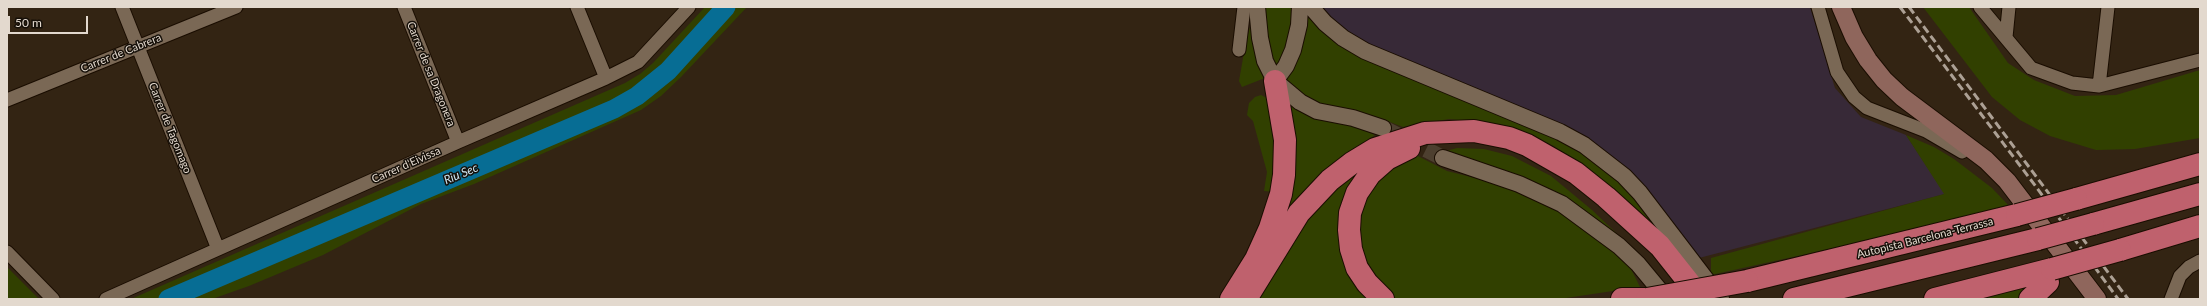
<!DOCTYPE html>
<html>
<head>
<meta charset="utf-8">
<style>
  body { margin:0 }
  #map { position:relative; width:2207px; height:306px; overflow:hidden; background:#332413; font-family:Lato,sans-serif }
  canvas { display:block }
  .frame { position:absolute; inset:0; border:8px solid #e3d9ce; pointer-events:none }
  .scale { position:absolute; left:8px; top:16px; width:80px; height:18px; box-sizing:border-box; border:2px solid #e3d9ce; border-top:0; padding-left:5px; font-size:12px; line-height:14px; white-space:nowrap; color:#e3d9ce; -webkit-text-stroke:3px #150f08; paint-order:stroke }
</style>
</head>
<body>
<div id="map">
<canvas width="2207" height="306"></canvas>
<div class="frame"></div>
<div class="scale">50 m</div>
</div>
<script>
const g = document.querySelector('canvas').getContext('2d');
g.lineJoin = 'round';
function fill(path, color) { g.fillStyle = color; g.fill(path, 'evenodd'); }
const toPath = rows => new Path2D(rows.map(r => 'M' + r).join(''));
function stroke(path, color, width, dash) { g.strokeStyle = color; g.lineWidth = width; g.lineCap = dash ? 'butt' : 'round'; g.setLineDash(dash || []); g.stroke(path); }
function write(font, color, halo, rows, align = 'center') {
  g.font = font + ' Lato,sans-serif'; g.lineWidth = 3; g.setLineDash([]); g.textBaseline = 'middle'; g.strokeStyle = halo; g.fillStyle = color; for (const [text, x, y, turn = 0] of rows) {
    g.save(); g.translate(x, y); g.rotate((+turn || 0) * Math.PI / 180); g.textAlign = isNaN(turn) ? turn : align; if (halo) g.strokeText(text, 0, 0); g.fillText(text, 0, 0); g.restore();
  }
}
fill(toPath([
  [1317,7,1810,7,1835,88,1861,117,1906,135,1945,194,1699,258,1642,187,1606,152,1572,132,1370,45,1337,28]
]), '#372937');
fill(toPath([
  [705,7,747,7,681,77,661,96,641,110,474,184,421,204,323,255,249,286,212,299,131,299,625,83,640,74,653,63],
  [1265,7,1296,7,1296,24,1279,66,1274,63,1270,53],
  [1923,7,1969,7,2008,63,2034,80,2075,96,2116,95,2200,70,2200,138,2135,149,2096,150,2050,136,2020,120,1992,97],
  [1307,15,1323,33,1366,59,1565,141,1627,186,1686,267,1580,164,1554,146,1531,135,1494,124,1449,119,1403,127,1374,116,1322,106,1300,95,1282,80],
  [1251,24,1265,78,1242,87,1239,81,1246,41],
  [1281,94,1301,112,1314,119,1348,123,1375,135,1328,168,1310,185,1279,229],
  [1261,95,1271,100,1277,126,1275,192,1264,191,1267,172,1253,121,1247,115,1249,103,1255,97],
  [1906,135,1934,147,1954,159,1992,188,2010,207,1970,218,1711,275,1711,258,1944,194],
  [1457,148,1484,149,1512,156,1551,176,1592,210,1631,247,1477,164,1446,151],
  [1416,155,1447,171,1499,184,1523,192,1568,215,1628,263,1640,287,1559,299,1397,299,1393,297,1367,269,1357,238,1364,198,1388,167],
  [1363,164,1348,198,1374,299,1257,299,1306,217],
  [7,267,39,299,7,299],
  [2032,284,2018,299,1980,299]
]), '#314000');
stroke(toPath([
  [168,299,614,109,637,96,668,71,726,7]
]), '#076d94', 19);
stroke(toPath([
  [1383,128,1443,158]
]), '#4d3f2f', 16, [16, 8]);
const minor = toPath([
  [122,7,218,249],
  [404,7,458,142],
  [577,7,606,78],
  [1818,7,1837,72,1854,97,1867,108,1926,131,1962,152],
  [1980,7,2031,68,2072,83,2099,86,2200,60],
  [2006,37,2009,7],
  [1239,50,1244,7],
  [2099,86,2108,7],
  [7,100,236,7],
  [7,252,53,299],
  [106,299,458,142,606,78,638,62,689,7],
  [2171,299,2180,276,2189,267,2200,261]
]);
const tertiary = toPath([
  [1257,7,1260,38,1265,61,1275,81,1300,102,1317,111,1353,118,1383,128],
  [1311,7,1325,23,1343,38,1365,51,1560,132,1584,145,1624,176,1640,193,1721,299],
  [1275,81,1286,66,1293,50,1299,25,1300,7],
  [1443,158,1519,184,1562,204,1619,246,1638,264,1667,299]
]);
const secondary = toPath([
  [1841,7,1854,37,1868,60,1884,80,1902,97,1986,160,2007,181,2097,299]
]);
const motorway = toPath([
  [2076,199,2200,164],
  [2093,224,2200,194],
  [2120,250,2200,226],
  [1747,281,2017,215],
  [1231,299,1256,259,1270,228,1281,194,1284,175,1285,140,1275,81],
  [1246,299,1299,213,1330,180,1352,163,1375,149,1425,133,1474,131,1509,138,1527,145,1576,173,1606,197,1660,246,1702,299],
  [1383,299,1367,283,1357,268,1351,249,1349,230,1350,213,1357,193,1370,174,1387,159,1409,148],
  [1622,299,1647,299],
  [1794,299,2038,239],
  [1935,299,2052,269],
  [2030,299,2048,282]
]);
stroke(minor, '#1a0d01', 15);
stroke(tertiary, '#1a0d01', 18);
stroke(secondary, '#1a0d01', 20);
stroke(motorway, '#1a0d01', 24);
stroke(minor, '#7a6855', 13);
stroke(tertiary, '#7a6855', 16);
stroke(secondary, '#8f665c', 18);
stroke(motorway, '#bf616d', 22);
stroke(toPath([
  [1900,7,2037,188,2118,299],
  [1909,7,2128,299]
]), '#aca094', 3, [8, 4]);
const motorwayBridge = toPath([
  [2017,215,2076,199],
  [2038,239,2093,224],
  [2052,269,2120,250],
  [1647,299,1747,281]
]);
stroke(motorwayBridge, '#1a0d01', 24, []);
stroke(motorwayBridge, '#bf616d', 22);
write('11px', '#e3d9ce', '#150f08', [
  ["Carrer de Cabrera",121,53,-22],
  ["Carrer de sa Dragonera",431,74,68],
  ["Carrer de Tagomago",170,128,68],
  ["Carrer d'Eivissa",406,165,-24],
  ["Autopista Barcelona-Terrassa",1925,238,-14]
]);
write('italic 12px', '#cbe3f0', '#150f08', [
  ["Riu Sec",461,174,-23]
]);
</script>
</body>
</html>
